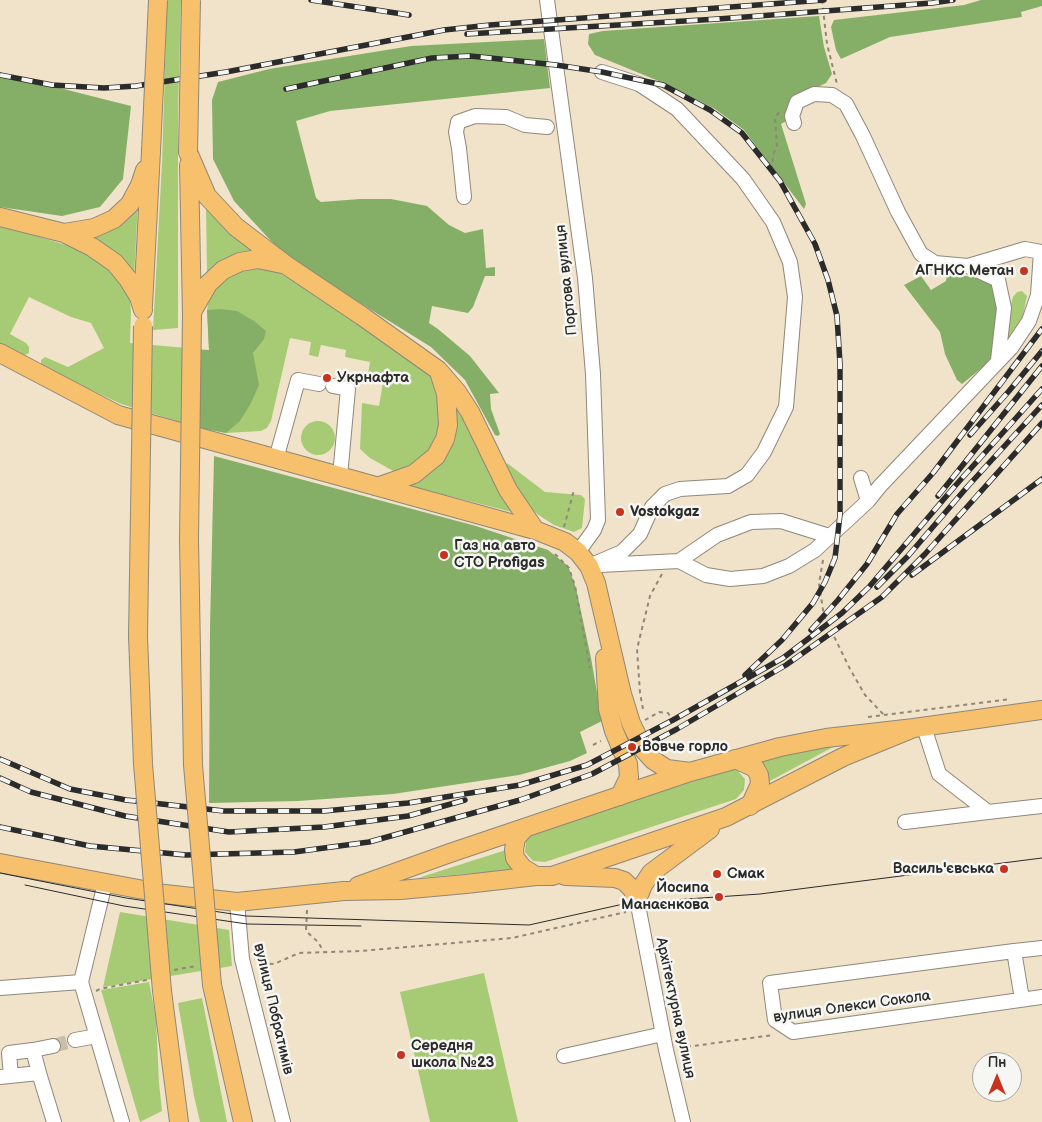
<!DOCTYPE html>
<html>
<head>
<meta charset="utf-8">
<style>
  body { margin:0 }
  #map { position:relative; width:1042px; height:1122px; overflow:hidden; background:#f1e3ca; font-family:"Balsamiq Sans",sans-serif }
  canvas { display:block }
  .north { position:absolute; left:972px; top:1052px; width:50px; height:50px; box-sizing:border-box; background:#f6f6f2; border:1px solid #a5a5a2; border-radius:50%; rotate:0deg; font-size:14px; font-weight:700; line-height:20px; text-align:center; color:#2b2b2b }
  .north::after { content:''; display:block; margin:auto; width:18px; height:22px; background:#c8321e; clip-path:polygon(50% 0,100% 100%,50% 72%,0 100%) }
</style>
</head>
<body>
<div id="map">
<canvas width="1042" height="1122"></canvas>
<div class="north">Пн</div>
</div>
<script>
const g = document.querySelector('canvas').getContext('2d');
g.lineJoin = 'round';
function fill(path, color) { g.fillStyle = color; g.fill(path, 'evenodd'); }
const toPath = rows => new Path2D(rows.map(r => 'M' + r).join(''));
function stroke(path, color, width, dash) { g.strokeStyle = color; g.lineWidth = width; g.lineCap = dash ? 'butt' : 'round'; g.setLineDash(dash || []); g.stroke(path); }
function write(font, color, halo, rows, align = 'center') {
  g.font = font + ' "Balsamiq Sans",sans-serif'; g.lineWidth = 5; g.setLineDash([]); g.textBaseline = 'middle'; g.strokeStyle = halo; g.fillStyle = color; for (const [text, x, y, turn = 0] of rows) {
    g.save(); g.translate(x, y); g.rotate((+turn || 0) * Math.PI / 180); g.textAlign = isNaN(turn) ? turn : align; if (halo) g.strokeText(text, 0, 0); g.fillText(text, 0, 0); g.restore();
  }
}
fill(toPath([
  [167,0,181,0,178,114,178,328,153,330,162,163],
  [138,201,134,278,80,236],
  [206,204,258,251,222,262,207,273],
  [0,225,76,248,109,266,122,282,130,298,131,312,130,343,209,350,207,310,209,299,214,288,233,272,255,267,271,268,311,291,428,372,441,396,442,425,430,451,408,469,395,472,370,458,360,449,362,403,379,406,384,376,368,374,370,362,345,357,346,350,321,345,318,357,309,355,311,342,290,338,271,421,267,428,261,431,226,433,200,428,121,404,45,368,41,365,41,360,45,357,68,367,104,348,91,323,71,317,29,297,10,334,26,343,29,347,29,353,23,356,0,344],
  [1022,291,1027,296,1022,320,1003,349,1007,319,1013,297,1017,292],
  [454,401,499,491,512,512,406,485,417,479],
  '301 438a17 17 0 1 1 34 0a17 17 0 1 1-34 0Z',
  [507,463,545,492,581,495,585,499,582,528,574,532,554,525,537,514,526,504,506,469],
  [835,746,768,782,768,770,760,759],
  [731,769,737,770,745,779,744,790,736,799,545,862,533,861,525,852,526,841,534,833],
  [509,849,507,860,512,870,418,878],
  [120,912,229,930,232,966,103,987],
  [484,973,518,1122,430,1122,400,992],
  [149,982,156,1018,159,1083,162,1111,140,1122,101,990],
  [202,998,227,1122,200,1122,194,1096,178,1003]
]), '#a7cb74');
fill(toPath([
  [981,0,1042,0,1042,6,1021,12,1022,17,890,37,841,59,836,50,831,27,834,20,964,5],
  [819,16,824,47,832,74,826,83,792,100,788,120,781,124,806,204,804,209,744,130,715,109,666,84,595,55,588,44,589,34,603,31],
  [544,39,550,88,330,111,296,121,316,198,321,202,360,199,391,199,427,206,449,225,465,233,483,229,486,268,495,267,495,276,485,276,473,307,468,313,432,306,429,323,438,329,470,356,499,393,490,394,491,409,500,434,498,436,495,435,465,380,431,347,286,257,234,201,213,159,212,100,218,82,269,69,411,46],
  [0,73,131,106,123,179,100,207,62,216,0,207],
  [947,274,976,277,995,286,999,300,994,358,962,384,957,380,945,354,940,332,904,285,921,276,931,290,946,281],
  [221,309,237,311,254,321,266,331,264,339,253,353,259,385,251,403,240,421,226,433,200,428,199,350,209,350,207,310],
  [214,456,476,526,548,550,568,566,576,588,591,658,602,721,580,732,587,753,570,761,519,775,393,794,298,801,209,803,210,628]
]), '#85af66');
stroke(toPath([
  [53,1046,75,1040]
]), '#c9beaa', 14, [14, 7]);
const minor = toPath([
  [547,0,585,278,593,374,598,520,594,530,578,552],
  [464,197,459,148,456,132,458,122,475,116,506,117,525,125,547,127],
  [968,266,998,280,1004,308,998,360],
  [333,386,348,389,340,476],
  [276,459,298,380,319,384],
  [861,478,868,501],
  [679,561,706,575,730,579,763,576,789,566,815,550,868,501,880,486,1011,348,1029,321,1038,295,1041,252,1025,249,968,266,935,263,921,254,898,212,863,136,846,104,832,95,814,94,797,102,792,116,794,123],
  [600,565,679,561,717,535,751,522,781,521,829,536],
  [589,566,622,552,640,534,652,507,665,494,680,489,728,486,747,475,764,452,786,407,795,297,790,262,773,222,743,179,677,109,639,84,602,72],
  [988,812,1042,806],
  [905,822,988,812,939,774,924,727],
  [105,883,81,982,122,1122],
  [637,900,666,1050,683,1122],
  [237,902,242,959,283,1122],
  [1014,951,1042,948],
  [0,988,81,982],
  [1022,999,1014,951,770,983,775,1020,793,1032,1042,997],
  [75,1040,97,1036],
  [33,1050,53,1046],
  [564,1056,663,1034],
  [11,1076,9,1053,33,1050,39,1073],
  [0,1077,39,1073,54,1122]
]);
const major = toPath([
  [188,152,207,196,236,227,286,265,362,316,438,370,457,392,470,412,508,490,535,530],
  [189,165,192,316],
  [0,217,64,233,92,247,115,263,128,279,139,297,143,310],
  [64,233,94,228,114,219,130,204,140,185,145,170],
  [143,306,151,151],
  [192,312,208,284,223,270,240,262,258,259,282,264],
  [0,353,118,415,535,530,565,542,578,552,589,566,596,583,622,694,631,723,644,750,653,760,667,769,690,772],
  [380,486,414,474,436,456,445,439,448,425,446,394,440,375],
  [605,658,608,709,614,731,628,764,629,777,620,796],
  [735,759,755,768,759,775,760,784,750,806],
  [524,829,516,838,514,850,515,858,523,868,536,876],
  [0,863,165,894,237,902,344,891,400,890,466,884,536,876,552,876,726,817,843,757,914,728],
  [565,876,615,878,624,881,632,889,637,900],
  [358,886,450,853,690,772,780,747,826,738,914,728,1042,710],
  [637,900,643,885,651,873,710,829],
  [212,985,243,1122],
  [162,991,179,1122]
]);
stroke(minor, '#8e877a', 16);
stroke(major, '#8e877a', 20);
stroke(toPath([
  [822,0,827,44,837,84],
  [772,170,773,155,777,146,775,118,779,112],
  [564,527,574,490],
  [555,554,569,568,575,586,590,668],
  [823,560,819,584,824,616,850,669,865,695,884,715],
  [643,709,640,693,637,649,650,596,662,574],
  [868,717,1010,699],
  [645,720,659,712,668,713,673,720],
  [593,745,601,741],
  [307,910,306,931,318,942,324,952],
  [255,959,260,963,274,964,299,953,360,951,512,938,626,912],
  [174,970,196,966],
  [96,991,100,989,147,980],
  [679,1048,773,1035]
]), '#8e877a', 2, [4, 4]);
stroke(minor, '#fff', 14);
stroke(major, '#f7c06c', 18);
stroke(toPath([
  [0,873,126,898,246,916,529,925,628,903,760,894,1042,858],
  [25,885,124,906,247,924,361,926]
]), '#2b2b2b', 1);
const rail = toPath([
  [311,0,409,15],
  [467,34,718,19,932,3,953,0],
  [0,75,52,85,104,88,136,86,226,72,444,30,490,25,824,0],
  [286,89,432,58,470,56,500,59,556,65,602,72,663,85,710,110,742,133,780,181,815,244,828,280,837,316,840,364,840,515,835,558,825,582,813,603,782,640,745,675],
  [970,435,1009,391,1042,351],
  [938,496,1042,366],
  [912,575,1042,479],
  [877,587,908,556,968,486,1042,405],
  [811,630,838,600,867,564,897,514,933,473,1042,329],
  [0,759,70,789,126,800,224,811,324,811,408,803,520,785,587,765,673,720,783,658,842,613,869,587,955,486,1042,389],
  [0,778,31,792,125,816,229,832,324,827,408,816,465,800],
  [0,827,90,846,186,855,294,852,369,842,520,800,592,774,677,729,786,665,882,597,925,554,1042,423]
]);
stroke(rail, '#2b2b2b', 5.5);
stroke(rail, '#f6f6f2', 4, [11]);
const majorBridge = toPath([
  [151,151,158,0],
  [188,152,191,0],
  [192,316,189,539,193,765,212,985],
  [143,326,138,636,143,764,162,991]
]);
stroke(majorBridge, '#8e877a', 20, []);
stroke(majorBridge, '#f7c06c', 18);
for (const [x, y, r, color] of [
  [1024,271,5,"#c8321e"],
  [327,378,5,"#c8321e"],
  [620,512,5,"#c8321e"],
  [444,555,5,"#c8321e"],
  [632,747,5,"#c8321e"],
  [1004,869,5,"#c8321e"],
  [717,874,5,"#c8321e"],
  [719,897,5,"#c8321e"],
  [401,1055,5,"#c8321e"]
]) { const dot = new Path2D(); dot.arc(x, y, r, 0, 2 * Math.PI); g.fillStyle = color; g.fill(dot); stroke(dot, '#f6f6f2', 2); }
write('bold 15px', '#2b2b2b', '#f6f6f2', [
  ["АГНКС Метан",1014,271,"right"],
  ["Укрнафта",337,378],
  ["Vostokgaz",630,512],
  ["Газ на авто",454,546],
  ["СТО Profigas",454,563],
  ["Вовче горло",642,747],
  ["Василь'євська",994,869,"right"],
  ["Смак",727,874],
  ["Йосипа",709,888,"right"],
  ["Манаєнкова",709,905,"right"],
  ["Середня",411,1046],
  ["школа №23",411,1063]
], 'left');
write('15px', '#2b2b2b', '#f6f6f2', [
  ["Портова вулиця",567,280,-96],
  ["вулиця Олекси Сокола",852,1007,-8],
  ["Архітектурна вулиця",675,1008,78],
  ["вулиця Побратимів",273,1009,77]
]);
</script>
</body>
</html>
